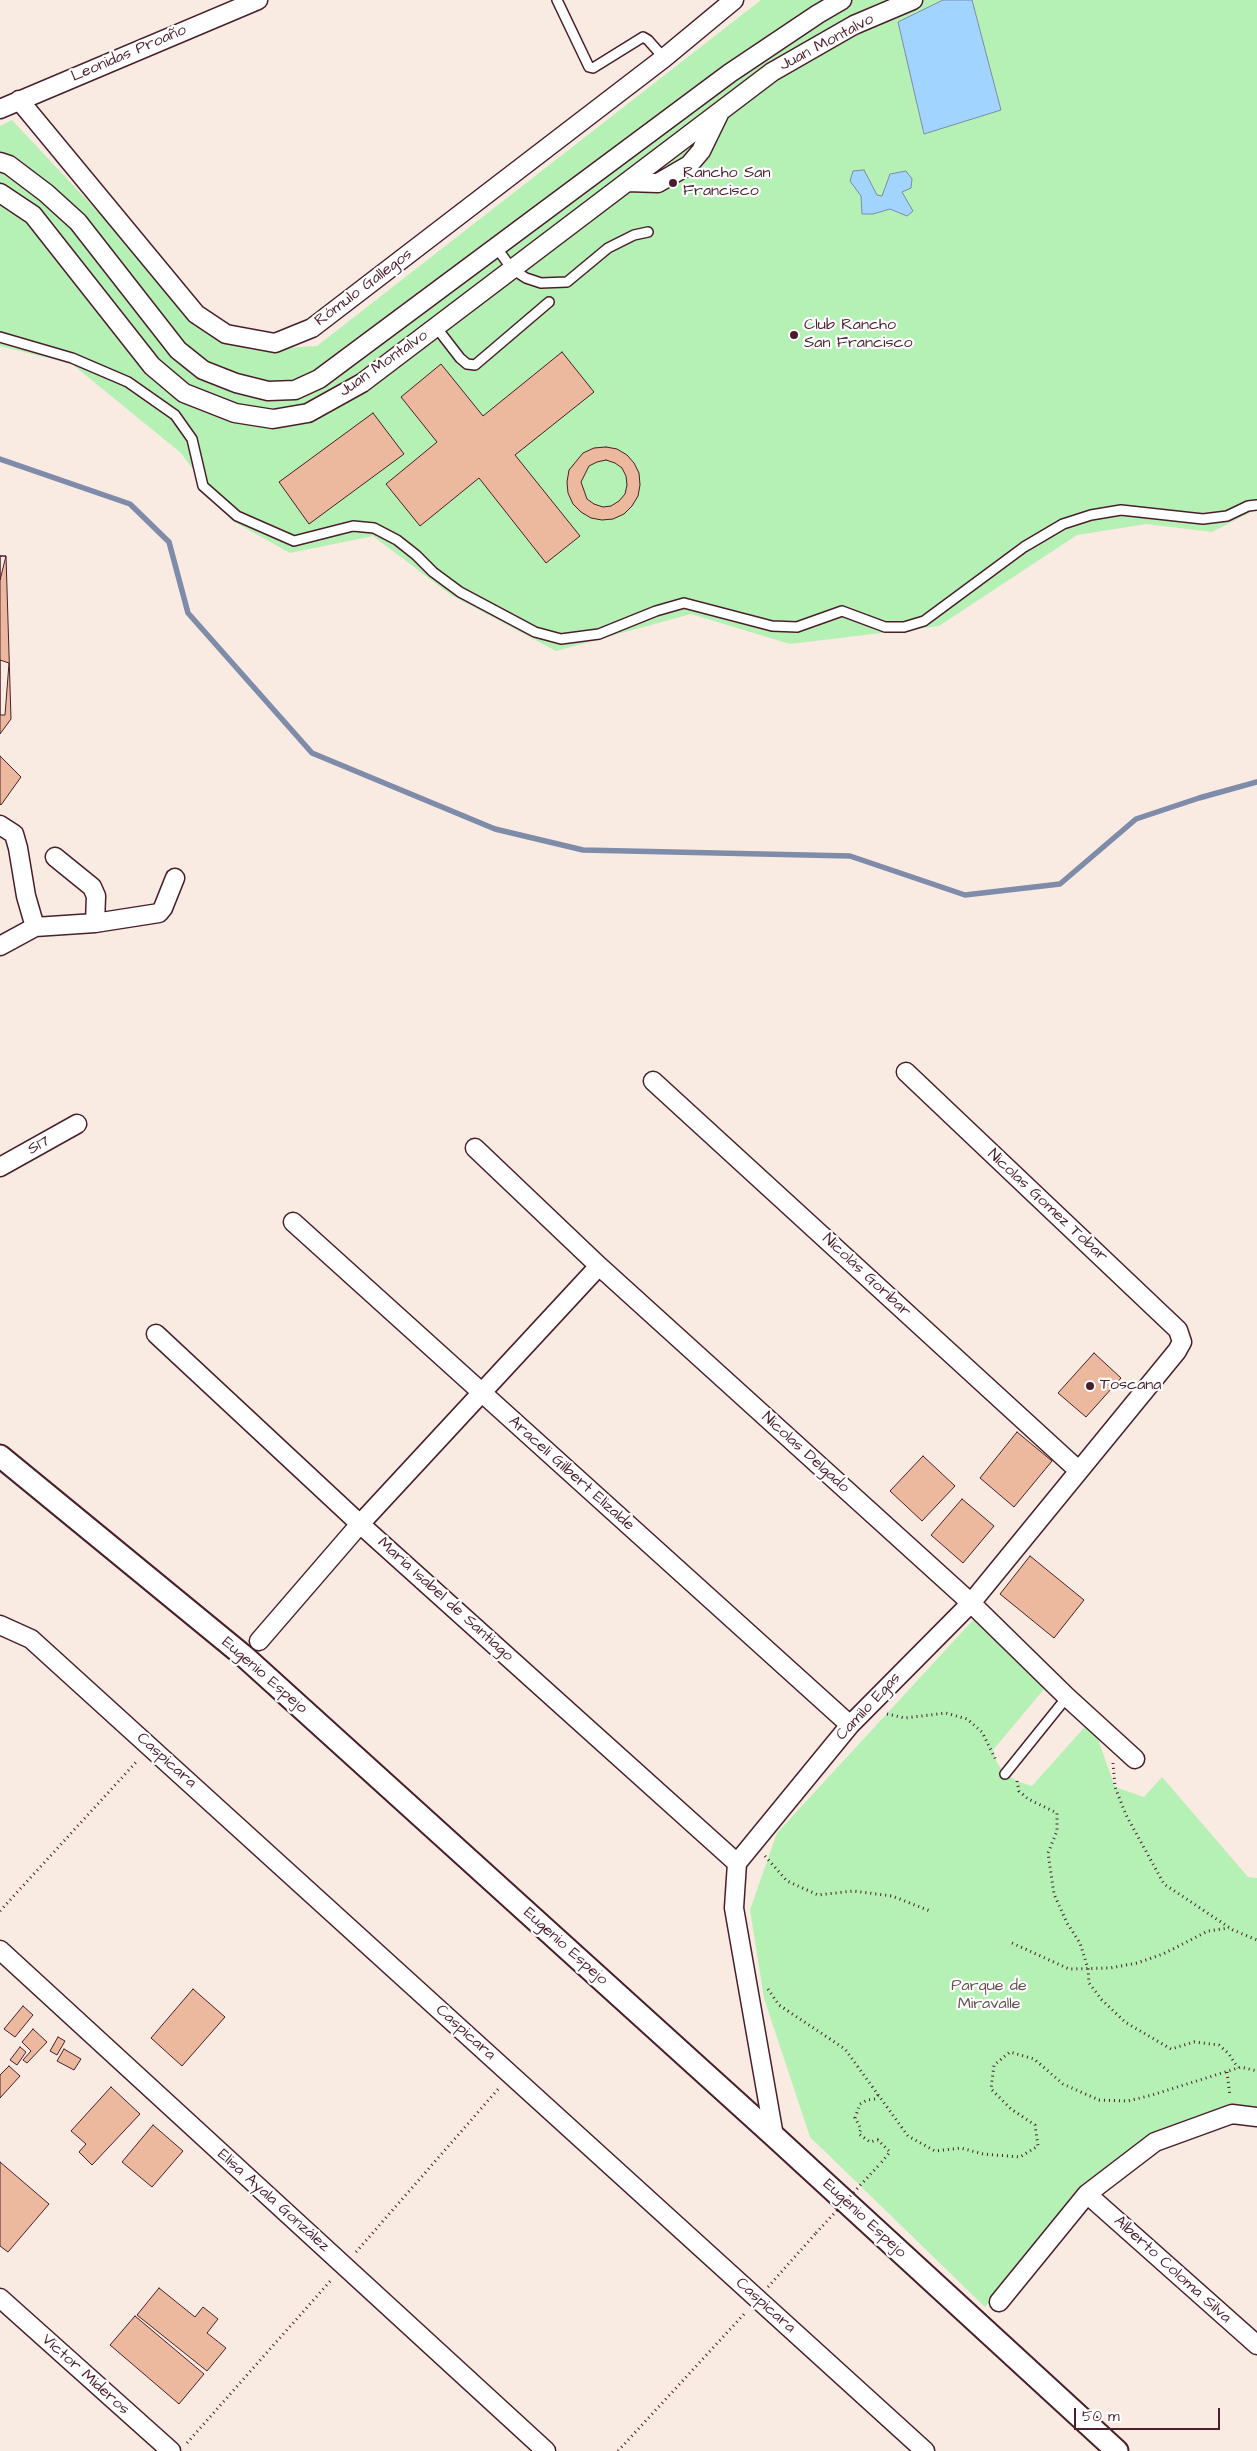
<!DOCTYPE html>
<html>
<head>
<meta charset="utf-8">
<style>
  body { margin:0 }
  #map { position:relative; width:1257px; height:2451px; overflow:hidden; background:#f9eae2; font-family:"Architects Daughter",sans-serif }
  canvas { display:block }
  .scale { position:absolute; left:1074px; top:2408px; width:146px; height:22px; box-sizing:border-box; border:2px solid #4a1f2b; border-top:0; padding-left:6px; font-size:15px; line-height:18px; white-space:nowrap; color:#4a1f2b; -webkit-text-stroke:4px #fff; paint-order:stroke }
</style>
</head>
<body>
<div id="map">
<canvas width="1257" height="2451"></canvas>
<div class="scale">50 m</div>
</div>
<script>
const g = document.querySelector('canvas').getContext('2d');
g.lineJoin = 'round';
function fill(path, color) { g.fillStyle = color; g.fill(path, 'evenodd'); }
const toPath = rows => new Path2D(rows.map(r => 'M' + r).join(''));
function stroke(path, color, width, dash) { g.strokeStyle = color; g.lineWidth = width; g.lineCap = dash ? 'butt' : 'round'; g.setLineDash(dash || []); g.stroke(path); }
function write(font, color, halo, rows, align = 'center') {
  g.font = font + ' "Architects Daughter",sans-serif'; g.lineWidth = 4.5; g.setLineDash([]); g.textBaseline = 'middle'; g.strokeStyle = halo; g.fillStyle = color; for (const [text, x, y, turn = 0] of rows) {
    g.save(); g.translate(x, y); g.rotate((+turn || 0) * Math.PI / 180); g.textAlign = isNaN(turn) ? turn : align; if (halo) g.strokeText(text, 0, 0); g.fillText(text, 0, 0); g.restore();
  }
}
fill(toPath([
  [761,0,1257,0,1257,509,1212,532,1146,524,1077,535,939,626,790,644,691,614,556,651,451,595,373,536,290,553,231,520,181,453,72,364,0,346,0,126,12,120,204,325,251,350,317,346],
  [974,1619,1050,1682,993,1750,997,1763,1005,1774,1017,1781,1032,1786,1091,1720,1115,1787,1144,1797,1162,1777,1248,1877,1257,1878,1257,2117,1241,2115,1159,2141,1083,2190,985,2307,810,2137,764,1998,750,1910,777,1833]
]), '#b5f0b5');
const water = toPath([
  [943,0,972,0,1001,110,924,134,898,22,943,0],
  [864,170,877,195,882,196,890,174,906,171,912,179,911,188,902,192,913,211,907,216,890,209,873,214,862,214,861,196,850,181,853,171,864,170]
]);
fill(water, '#a1d4ff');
stroke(water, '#7e8caa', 1);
stroke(toPath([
  [0,459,130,504,169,542,188,613,312,753,495,829,583,850,850,856,965,895,1060,884,1136,819,1199,798,1257,782]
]), '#7e8caa', 5.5);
const building = toPath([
  [562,352,594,392,515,455,580,536,546,563,479,478,420,526,386,484,437,442,401,397,441,364,483,416,562,352],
  [373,413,404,454,309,524,279,482,373,413],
  [606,447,617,449,627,455,634,463,639,473,640,485,638,496,632,506,624,514,613,519,602,520,591,518,581,512,573,504,568,493,567,482,569,470,583,453,594,448,606,447],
  [606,460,615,463,622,468,626,476,627,485,625,494,619,501,611,506,603,507,594,504,587,499,581,482,589,466,597,462,606,460],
  [0,556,6,556,11,719,0,734,0,556],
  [0,556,6,556,0,580,0,556],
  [0,660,9,663,5,715,0,715,0,660],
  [0,756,21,777,1,805,0,804,0,756],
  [1094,1353,1121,1378,1086,1417,1058,1393,1094,1353],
  [1017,1432,1052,1461,1014,1507,980,1478,1017,1432],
  [923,1456,955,1486,922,1521,890,1491,923,1456],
  [962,1499,994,1526,963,1563,931,1535,962,1499],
  [1030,1556,1084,1600,1054,1638,1000,1594,1030,1556],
  [193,1989,225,2017,182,2066,151,2038,193,1989],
  [23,2006,33,2015,15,2037,4,2029,23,2006],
  [33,2029,47,2042,27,2063,23,2060,31,2051,22,2042,33,2029],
  [58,2037,65,2041,57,2055,50,2051,58,2037],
  [20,2047,26,2052,17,2065,10,2060,20,2047],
  [64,2049,81,2059,74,2070,57,2061,64,2049],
  [9,2066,20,2076,0,2098,0,2075,9,2066],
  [111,2087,140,2114,92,2165,79,2152,86,2144,71,2131,111,2087],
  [153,2125,183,2151,152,2187,122,2162,153,2125],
  [0,2162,49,2204,8,2252,0,2246,0,2162],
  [159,2288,195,2317,203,2307,218,2319,207,2333,226,2348,207,2371,137,2315,159,2288],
  [135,2316,204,2374,179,2404,110,2345,135,2316]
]);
fill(building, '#ecb99e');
stroke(building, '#4a1f2b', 1);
const service = toPath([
  [557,0,589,67,593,68,643,37,648,40,664,58],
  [496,247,512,269,526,278,541,283,567,282,608,248,634,235,648,232],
  [436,327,460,358,467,364,475,365,549,302],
  [0,337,72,358,128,382,175,415,192,439,203,486,237,516,294,541,353,526,374,528,397,540,416,555,433,572,460,592,535,632,561,639,599,634,656,611,684,603,772,626,797,627,842,611,885,627,904,627,924,621,1024,547,1063,524,1091,515,1121,510,1203,519,1227,516,1248,506,1257,505],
  [1005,1774,1067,1697]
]);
const minor = toPath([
  [19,100,196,314,226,334,275,343,312,328,664,58,734,0],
  [0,109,258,0],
  [0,162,9,165,46,193,78,222,178,350,203,370,236,383,268,391,295,390,319,379,730,73,818,14,842,0],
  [627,182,658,183,689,165,701,151,719,114],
  [0,193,33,215,152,366,184,393,235,413,273,419,308,413,362,383,772,72,854,25,913,0],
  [0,825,14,834,18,848,26,896,35,927],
  [55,857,92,887,96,896,95,923],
  [0,946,35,927,95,923,159,913,163,908,175,878],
  [653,1081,1078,1470],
  [475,1148,599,1266,971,1603,1067,1697,1135,1759],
  [0,1167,77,1124],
  [293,1222,850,1725],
  [156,1334,360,1524,737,1863],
  [0,1625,31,1639,925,2451],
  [259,1641,360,1524,599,1266],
  [0,1950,546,2451],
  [774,2136,734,1908,737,1863,850,1725,971,1603,1177,1351,1182,1342,1178,1330,906,1072],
  [1087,2194,1257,2345],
  [0,2298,171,2451],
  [999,2302,1087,2194,1155,2142,1232,2114,1257,2117]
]);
const tertiary = toPath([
  [0,1456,245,1657,774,2136,1117,2451]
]);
stroke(service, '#4a1f2b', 12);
stroke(minor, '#4a1f2b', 21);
stroke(tertiary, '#4a1f2b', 25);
stroke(toPath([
  [887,1714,905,1718,946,1713,967,1719,982,1732,997,1762],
  [1113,1763,1115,1787,1126,1815,1164,1884,1233,1930,1257,1940],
  [1017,1781,1019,1791,1028,1799,1057,1813,1057,1831,1048,1853,1054,1894,1067,1923,1080,1943,1088,1969,1089,1983,1102,2000,1125,2022,1171,2049,1194,2042,1219,2045,1229,2054,1238,2068],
  [765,1856,787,1881,818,1895,853,1891,892,1896,930,1911],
  [0,1911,138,1760],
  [1012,1943,1069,1969,1110,1968,1137,1963,1163,1954,1208,1931,1229,1928],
  [768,1989,779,2005,845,2049,908,2136,935,2151,961,2148,983,2154,1020,2157,1038,2146,1035,2125,1011,2109,991,2089,994,2065,1010,2052,1034,2059,1063,2084,1099,2100,1128,2101,1152,2095,1241,2067,1257,2071],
  [1227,2072,1230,2096],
  [878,2095,875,2099,867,2100,860,2104,855,2118,861,2129,859,2134,870,2142,878,2140,890,2152,880,2164],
  [356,2252,500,2087],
  [768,2287,816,2233],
  [187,2443,332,2279],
  [618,2451,746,2312]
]), '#4a1f2b', 3, [1, 4]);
stroke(service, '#fff', 9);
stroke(minor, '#fff', 18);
stroke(tertiary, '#fff', 21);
stroke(toPath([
  [816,2233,880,2164]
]), '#4a1f2b', 3, [1, 4]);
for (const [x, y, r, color] of [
  [673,183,5,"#4a1f2b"],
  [794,335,5,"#4a1f2b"],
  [1090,1386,5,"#4a1f2b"]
]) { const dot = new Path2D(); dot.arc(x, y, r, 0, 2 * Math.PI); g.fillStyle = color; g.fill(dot); stroke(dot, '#fff', 2); }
write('16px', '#4a1f2b', '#fff', [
  ["Juan Montalvo",827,43,-28],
  ["Leonidas Proaño",129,54,-23],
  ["Rómulo Gallegos",364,288,-37],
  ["Juan Montalvo",384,364,-35],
  ["S17",39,1146,-29],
  ["Nicolas Gomez Tobar",1047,1206,43],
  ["Nicolás Goribar",866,1276,43],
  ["Nicolas Delgado",805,1453,42],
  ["Araceli Gilbert Elizalde",571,1474,42],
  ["Maria Isabel de Santiago",445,1600,42],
  ["Eugenio Espejo",264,1676,41],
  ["Camilo Egas",869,1707,-47],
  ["Caspicara",166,1761,42],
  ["Eugenio Espejo",565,1947,42],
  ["Caspicara",465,2033,42],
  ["Elisa Ayala González",273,2201,42],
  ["Eugenio Espejo",864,2219,43],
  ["Alberto Coloma Silva",1172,2270,42],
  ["Caspicara",765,2306,42],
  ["Victor Mideros",85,2375,42]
]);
write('16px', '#4a1f2b', '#fff', [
  ["Rancho San",683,174],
  ["Francisco",683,192],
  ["Club Rancho",804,326],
  ["San Francisco",804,344],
  ["Toscana",1100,1386]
], 'left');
write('16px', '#65534e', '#fff', [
  ["Parque de",989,1987],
  ["Miravalle",989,2005]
]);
</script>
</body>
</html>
